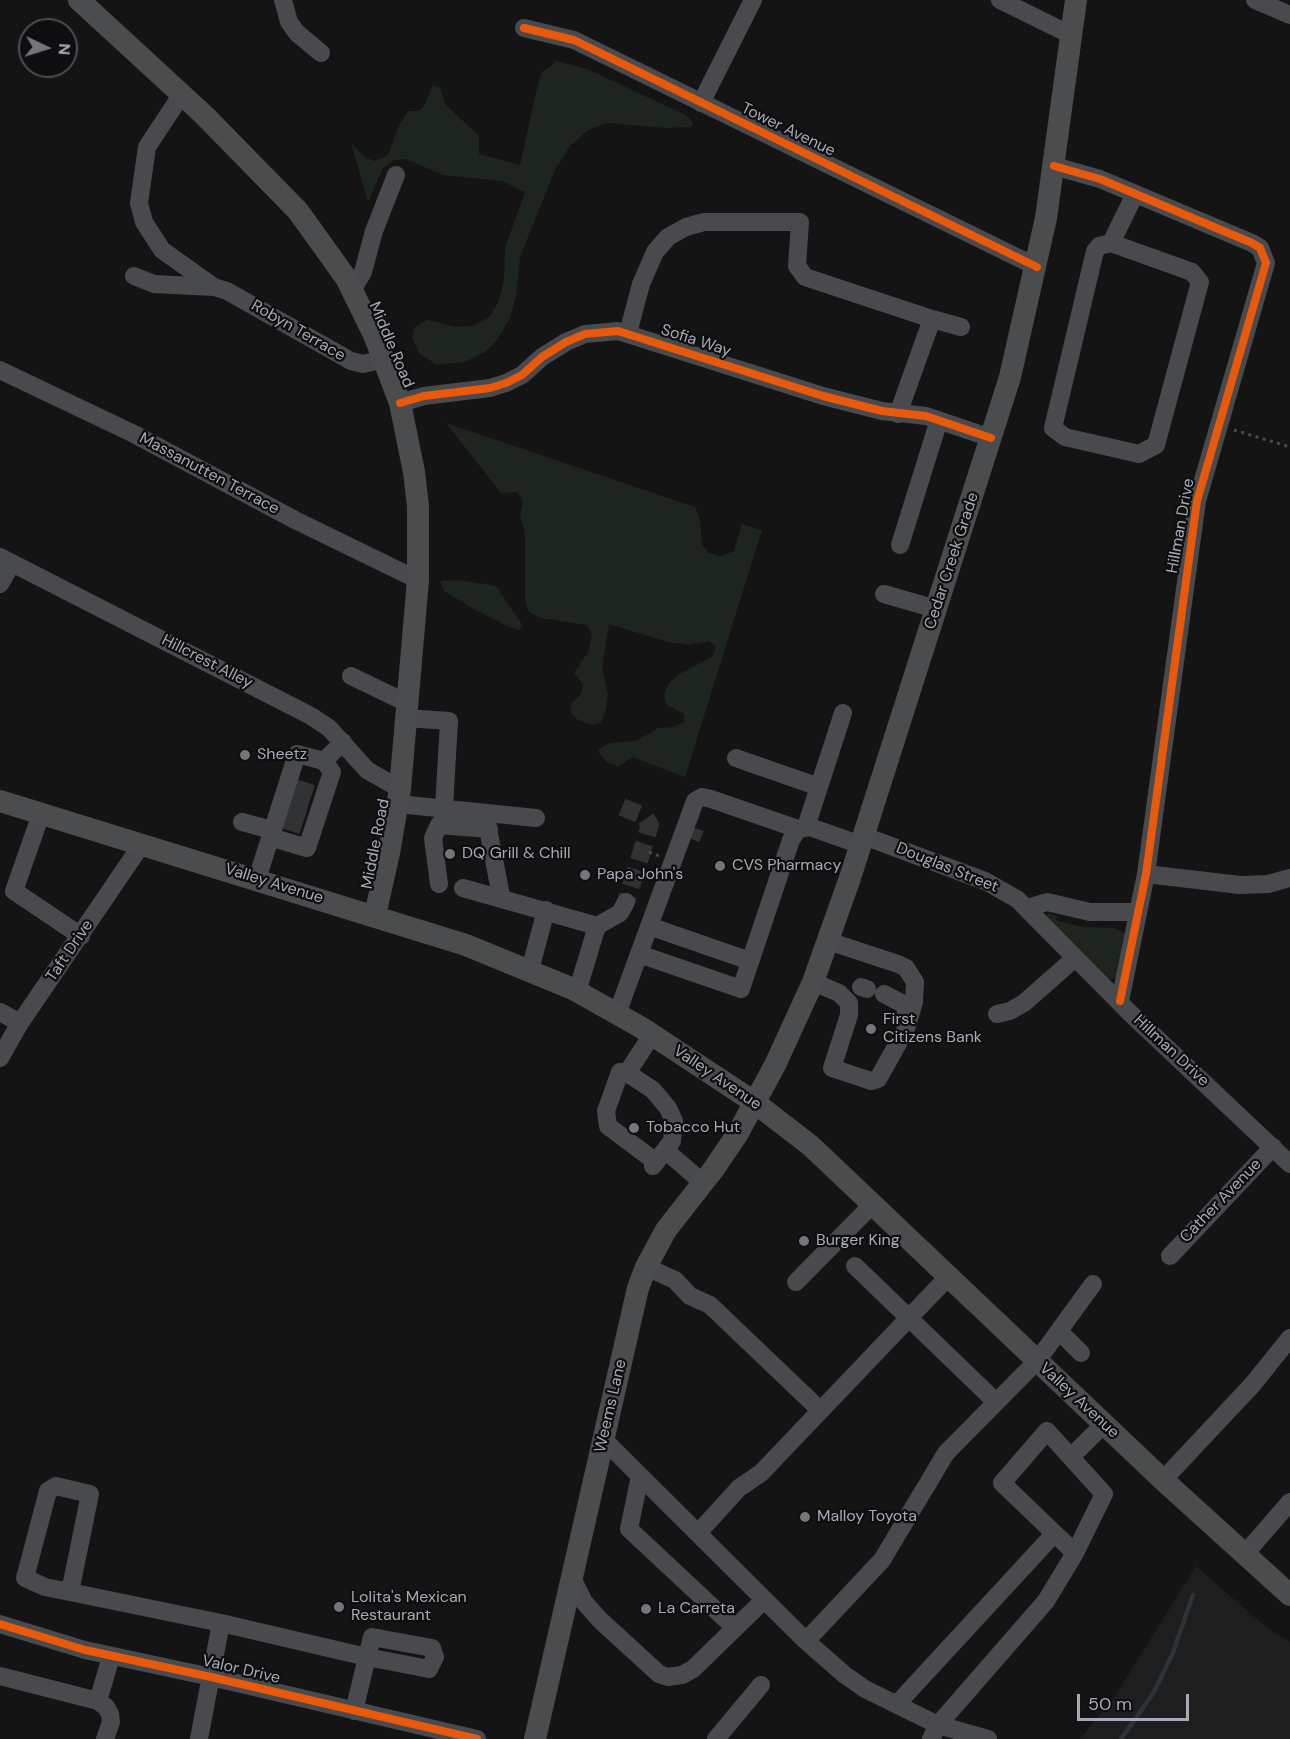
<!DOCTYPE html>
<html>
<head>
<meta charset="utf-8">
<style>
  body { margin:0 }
  #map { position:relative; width:1290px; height:1739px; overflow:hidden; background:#141414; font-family:"DM Sans",sans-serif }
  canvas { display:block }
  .north { position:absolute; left:18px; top:18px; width:60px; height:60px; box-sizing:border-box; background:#0e0e10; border:2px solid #4b4d51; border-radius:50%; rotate:94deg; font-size:16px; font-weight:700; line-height:24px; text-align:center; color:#a6abb3 }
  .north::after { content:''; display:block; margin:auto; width:21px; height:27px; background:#73767b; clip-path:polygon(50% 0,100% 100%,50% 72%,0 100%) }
  .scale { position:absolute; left:1077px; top:1694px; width:112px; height:27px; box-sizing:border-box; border:3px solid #a6abb3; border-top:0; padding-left:8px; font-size:18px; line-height:21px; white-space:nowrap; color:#a6abb3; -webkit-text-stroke:4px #0e0e10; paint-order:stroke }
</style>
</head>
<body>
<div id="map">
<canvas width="1290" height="1739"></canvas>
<div class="north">N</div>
<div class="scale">50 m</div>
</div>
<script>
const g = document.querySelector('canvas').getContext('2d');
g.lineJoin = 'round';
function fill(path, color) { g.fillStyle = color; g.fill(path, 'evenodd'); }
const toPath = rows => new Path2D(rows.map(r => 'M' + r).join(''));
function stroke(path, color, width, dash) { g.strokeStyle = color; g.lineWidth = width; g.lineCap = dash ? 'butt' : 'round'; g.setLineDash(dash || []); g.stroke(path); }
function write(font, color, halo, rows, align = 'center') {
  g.font = font + ' "DM Sans",sans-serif'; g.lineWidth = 4.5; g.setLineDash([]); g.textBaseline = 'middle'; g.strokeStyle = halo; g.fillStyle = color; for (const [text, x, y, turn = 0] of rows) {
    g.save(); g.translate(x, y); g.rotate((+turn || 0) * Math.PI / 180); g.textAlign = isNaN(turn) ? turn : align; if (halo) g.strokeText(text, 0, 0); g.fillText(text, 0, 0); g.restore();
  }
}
fill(toPath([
  [1196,1566,1267,1628,1290,1642,1290,1739,1080,1739,1115,1696]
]), '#1e1e1f');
fill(toPath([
  [557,61,587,69,686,115,693,123,692,127,666,128,608,123,588,130,570,146,555,170,520,257,516,297,510,318,497,340,485,352,465,362,437,365,420,354,412,338,414,328,427,320,457,327,474,325,489,317,498,303,504,280,505,248,525,192,502,181,443,175,406,159,394,160,383,168,368,202,351,143,366,158,375,161,388,155,399,125,408,111,419,111,424,106,433,85,440,88,446,105,479,136,479,154,520,165,538,84,542,72],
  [446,423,695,507,700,520,702,545,709,553,721,556,734,551,742,524,762,530,685,777,632,757,618,767,606,762,597,750,610,743,636,741,658,728,674,727,684,722,684,714,666,704,664,695,669,683,681,673,712,657,716,647,709,641,689,645,668,642,609,624,602,668,608,694,606,709,601,723,592,725,578,720,570,712,571,704,581,694,583,685,574,673,588,652,592,634,587,625,540,618,529,612,525,600,525,532,520,516,523,502,517,492,501,493],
  [459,580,496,586,523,626,519,630,507,626,472,608,444,591,440,581],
  [1048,913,1057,916,1056,920,1082,927,1114,928,1124,933,1126,931,1117,977,1110,980,1046,917]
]), '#1e241e');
stroke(toPath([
  [1121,1739,1154,1692,1172,1655,1193,1595]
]), '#2c3338', 4.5);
stroke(toPath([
  [295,788,313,794],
  [290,804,308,809],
  [622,807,644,816,650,825,626,902],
  [285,820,304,826],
  [691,839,695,828]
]), '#313234', 18, [18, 9]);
stroke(toPath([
  [1234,430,1290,447],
  [649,852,659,856]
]), '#4a4b4d', 3, [3, 4.5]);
stroke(toPath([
  [283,0,289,22,297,33,321,53],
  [1000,0,1071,35],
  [1255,0,1290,15],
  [524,28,574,40,1037,267],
  [182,94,147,147,139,203,144,222,162,250,214,287],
  [701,103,753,0],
  [1054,166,1100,179,1252,243,1260,248,1266,263,1197,501,1146,874,1120,1001],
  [1111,243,1192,272,1200,282,1156,445,1139,454,1065,437,1053,428,1095,251,1099,246,1111,243],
  [1111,243,1135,194],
  [134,276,154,284,214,287,227,291,351,361,363,364,384,359],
  [352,290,363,272,374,231,396,175],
  [932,319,961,327],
  [628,333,641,284,655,252,668,237,686,227,704,222,800,222,797,266,805,277,932,319,898,414],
  [0,370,134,434,295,520,418,580],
  [400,403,424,396,490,388,506,383,522,375,542,357,566,342,585,334,618,331,823,396,882,411,926,416,991,438],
  [900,545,939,420],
  [0,557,311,716,329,728,367,770,400,789],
  [0,584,12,563],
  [884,594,936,609],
  [351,676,407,703],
  [406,718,449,721,444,808],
  [736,758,819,787],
  [398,804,536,818],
  [41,814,14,891,81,936],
  [486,818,501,896],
  [242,822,272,830],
  [806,827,843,713],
  [864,836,985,881,1017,899,1131,1014,1290,1164],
  [270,837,307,848,332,772,324,761],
  [1146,874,1240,885,1268,884,1290,878],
  [257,879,297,754,324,761,343,742],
  [439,884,433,838,439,825,489,829],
  [463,888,597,926,577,992],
  [1027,908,1047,902,1090,912,1138,912],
  [597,926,620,913,626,902],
  [649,926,750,961],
  [639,954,741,989,791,840,798,829,810,827,861,845],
  [530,970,546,910],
  [813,982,839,993,849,1003,849,1015,832,1068,871,1081,878,1079,906,1029,914,1002,915,982,906,968,898,964,828,941],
  [861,987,867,989],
  [884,994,905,1005,907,1022],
  [0,1012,20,1023],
  [617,1014,695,801,702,797,711,799,798,829],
  [997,1014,1010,1011,1024,1003,1075,958],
  [0,1058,20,1023,142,844],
  [627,1073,652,1035],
  [665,1150,702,1182],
  [653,1166,672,1141,674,1121,668,1108,653,1090,627,1073,620,1072,606,1111,608,1126,656,1162],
  [1170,1256,1273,1147],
  [855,1266,996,1402],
  [646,1267,675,1280,690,1296,710,1305,820,1410],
  [796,1282,872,1205],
  [1059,1331,1081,1353],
  [604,1440,806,1641,845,1675,865,1689,938,1725,931,1739],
  [1072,1456,1104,1424],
  [640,1476,629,1529,735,1628],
  [1163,1480,1253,1384,1290,1338],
  [698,1533,739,1488,761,1473,948,1277],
  [1244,1555,1290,1502],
  [572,1578,584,1602,600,1620,659,1674,668,1677,682,1675,693,1669,764,1600],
  [70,1592,90,1494,56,1486,48,1491,25,1578,45,1587,70,1592,221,1623],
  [0,1624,85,1650,211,1677,477,1739],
  [372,1637,432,1648,435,1657,429,1669,367,1657,372,1637],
  [806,1641,882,1560,946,1453,1037,1361,1093,1284],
  [0,1676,98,1701,106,1707,110,1714,111,1722,105,1739],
  [98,1701,111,1657],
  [897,1704,1054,1534],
  [199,1739,221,1623,367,1657,354,1711],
  [716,1739,761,1685],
  [988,1739,938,1725,1046,1601,1075,1553,1104,1494,1047,1431,1002,1483,1075,1553]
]), '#484a4d', 18);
stroke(toPath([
  [79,0,204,115,298,211,346,278,375,337,400,403,414,472,418,506,418,580,400,789,389,853,375,915],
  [0,801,466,945,573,989,642,1028,754,1102,811,1146,1163,1480,1290,1595],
  [535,1739,638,1288,646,1267,666,1230,713,1170,738,1133,775,1065,813,982,850,878,1010,377,1046,218,1076,0]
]), '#4b4c4e', 22);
stroke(toPath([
  [524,28,574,40,1037,267],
  [1054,166,1100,179,1252,243,1260,248,1266,263,1197,501,1146,874,1120,1001],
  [400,403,424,396,490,388,506,383,522,375,542,357,566,342,585,334,618,331,823,396,882,411,926,416,991,438],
  [0,1624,85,1650,211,1677,477,1739]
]), '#e8590c', 8);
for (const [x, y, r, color] of [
  [245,755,6,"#73767b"],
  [450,854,6,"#73767b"],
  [720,866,6,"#73767b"],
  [585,875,6,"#73767b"],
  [871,1029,6,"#73767b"],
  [634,1128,6,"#73767b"],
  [804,1241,6,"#73767b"],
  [805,1517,6,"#73767b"],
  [339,1607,6,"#73767b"],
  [646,1609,6,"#73767b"]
]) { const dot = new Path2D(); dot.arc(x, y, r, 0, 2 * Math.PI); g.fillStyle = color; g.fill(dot); stroke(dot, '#0e0e10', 2); }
write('16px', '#a6abb3', '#0e0e10', [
  ["Tower Avenue",788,130,26],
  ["Robyn Terrace",298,331,30],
  ["Sofia Way",696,341,18],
  ["Middle Road",391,345,67],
  ["Massanutten Terrace",209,474,28],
  ["Hillman Drive",1181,526,-80],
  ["Cedar Creek Grade",952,561,-72],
  ["Hillcrest Alley",207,662,27],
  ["Middle Road",376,844,-79],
  ["Douglas Street",947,868,22],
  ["Valley Avenue",274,884,17],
  ["Taft Drive",70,951,-56],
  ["Hillman Drive",1171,1051,43],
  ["Valley Avenue",717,1078,34],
  ["Cather Avenue",1221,1201,-46],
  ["Valley Avenue",1079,1401,43],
  ["Weems Lane",611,1406,-77],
  ["Valor Drive",241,1670,13]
]);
write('16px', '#a6abb3', '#0e0e10', [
  ["Sheetz",257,755],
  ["DQ Grill & Chill",462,854],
  ["CVS Pharmacy",732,866],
  ["Papa John's",597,875],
  ["First",883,1020],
  ["Citizens Bank",883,1038],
  ["Tobacco Hut",646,1128],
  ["Burger King",816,1241],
  ["Malloy Toyota",817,1517],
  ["Lolita's Mexican",351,1598],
  ["Restaurant",351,1616],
  ["La Carreta",658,1609]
], 'left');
</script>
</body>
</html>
